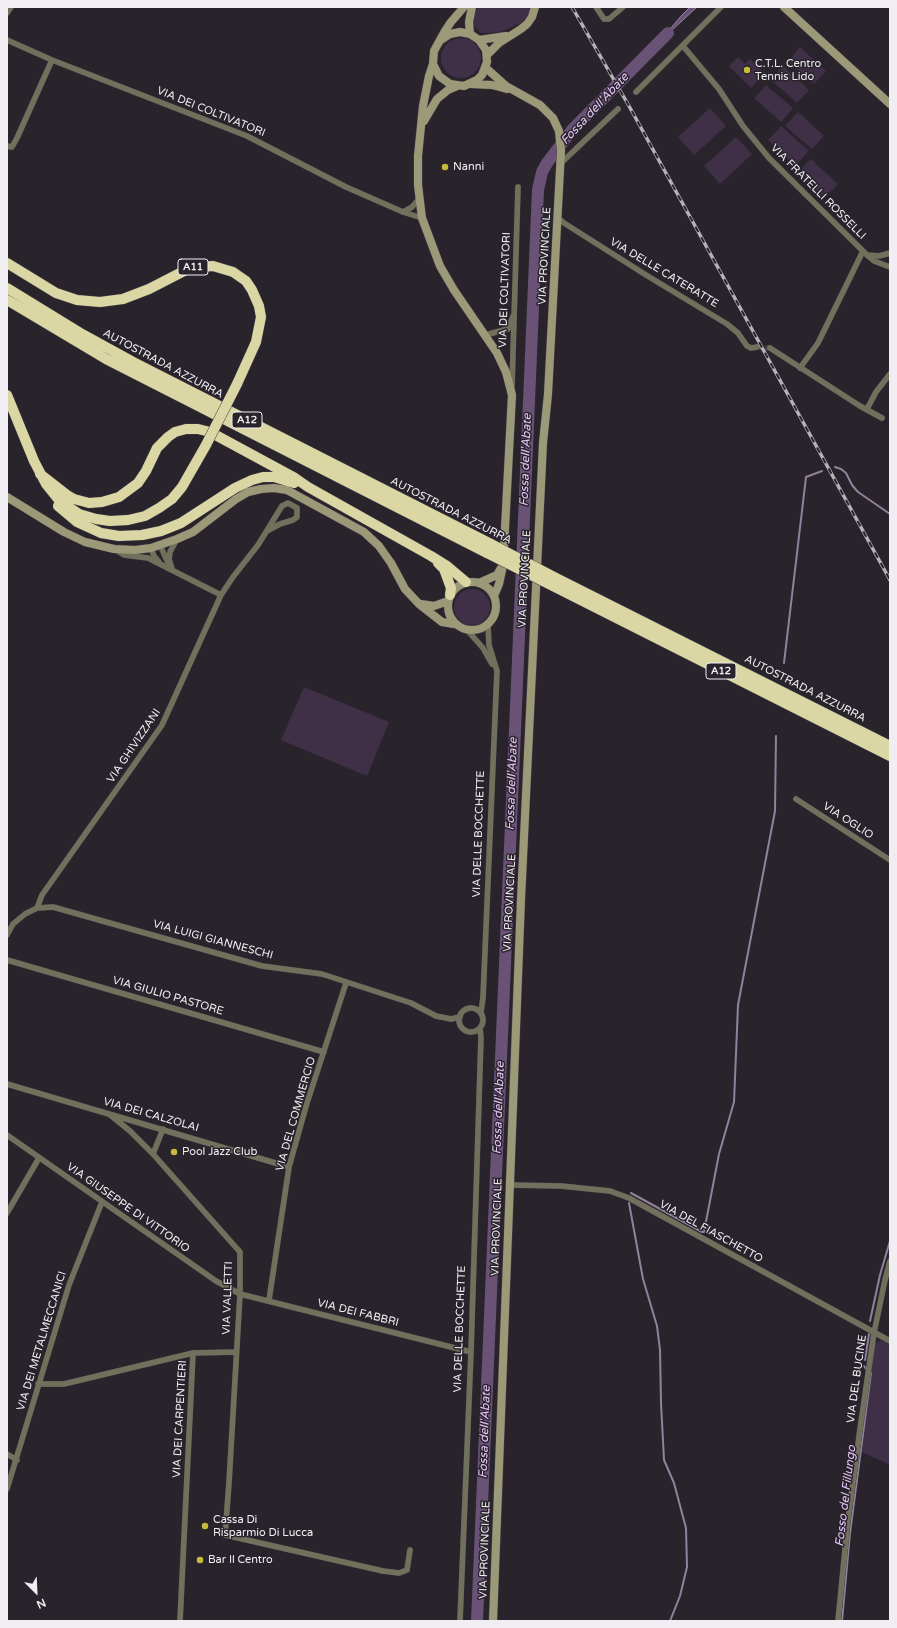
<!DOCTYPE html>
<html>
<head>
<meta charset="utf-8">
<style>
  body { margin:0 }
  #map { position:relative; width:897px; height:1628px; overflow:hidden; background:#29242c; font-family:"Varela Round",sans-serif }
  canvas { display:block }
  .frame { position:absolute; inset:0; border:8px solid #f1eef3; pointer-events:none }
  .north { position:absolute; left:16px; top:1572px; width:40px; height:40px; -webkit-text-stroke:3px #29242c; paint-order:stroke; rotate:156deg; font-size:11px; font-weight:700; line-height:16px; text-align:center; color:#f1eef3 }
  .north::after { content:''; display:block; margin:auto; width:14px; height:18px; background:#f1eef3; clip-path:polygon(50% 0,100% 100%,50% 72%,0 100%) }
</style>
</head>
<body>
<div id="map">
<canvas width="897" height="1628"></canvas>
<div class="frame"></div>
<div class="north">N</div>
</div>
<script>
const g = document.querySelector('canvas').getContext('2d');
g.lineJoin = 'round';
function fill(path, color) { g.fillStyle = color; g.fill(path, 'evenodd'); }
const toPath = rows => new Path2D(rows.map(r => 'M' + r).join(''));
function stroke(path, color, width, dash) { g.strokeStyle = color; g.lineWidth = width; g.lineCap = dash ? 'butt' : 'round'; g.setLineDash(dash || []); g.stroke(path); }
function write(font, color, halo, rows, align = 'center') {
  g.font = font + ' "Varela Round",sans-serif'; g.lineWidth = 3; g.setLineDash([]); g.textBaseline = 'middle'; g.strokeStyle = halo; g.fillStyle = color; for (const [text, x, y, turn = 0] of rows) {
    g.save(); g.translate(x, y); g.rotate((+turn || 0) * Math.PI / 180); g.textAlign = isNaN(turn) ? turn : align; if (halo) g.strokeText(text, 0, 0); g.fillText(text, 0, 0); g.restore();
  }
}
fill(toPath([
  [479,7,532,7,528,15,521,23,500,32,488,33,481,33,472,24,472,14],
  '441 58a20 20 0 1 1 40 0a20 20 0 1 1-40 0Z',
  [800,47,826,71,814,84,788,61],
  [738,57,745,64,750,59,765,73,751,88,729,66],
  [783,66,809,90,797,103,771,80],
  [766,85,793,108,781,122,754,98],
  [710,108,726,126,694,155,678,137],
  [798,112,824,136,812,149,785,126],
  [781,126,809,151,795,166,768,140],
  [736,137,752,154,720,184,704,166],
  [811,159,838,184,824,198,797,173],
  '454 607a18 18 0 1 1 36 0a18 18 0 1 1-36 0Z',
  [304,687,389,722,367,776,281,740],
  [881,1340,890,1345,890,1465,862,1452,874,1344]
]), '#3f2f47');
const water = toPath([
  [690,7,697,7,657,44,682,15,690,7]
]);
fill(water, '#6a5277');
stroke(water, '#92819c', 1);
stroke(toPath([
  [835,467,841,469,846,473,852,485,858,492,890,514],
  [784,663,806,477,822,471],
  [631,1193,702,1232,704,1232,719,1154,734,1102,738,1005,775,811,776,736],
  [629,1203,643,1279,657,1326,660,1350,661,1403,664,1460,674,1483,686,1528,687,1567,680,1596,670,1621],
  [870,1321,880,1275,890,1241],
  [865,1360,869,1334],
  [864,1366,866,1369],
  [842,1621,850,1533,871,1373]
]), '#92819c', 2);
stroke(toPath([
  [477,1621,538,190,542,172,547,163,572,130,668,33]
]), '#6a5277', 12);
stroke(toPath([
  [757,347,770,348]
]), '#47424a', 5.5, [5.5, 3]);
const street = toPath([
  [596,7,604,19,609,19,623,7],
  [7,13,11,7],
  [7,40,52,60,247,136,346,187,403,212,422,218],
  [683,46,719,89,743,126,769,158,867,255,874,261,890,267],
  [636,92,721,7],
  [7,146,12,147,17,138,52,60],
  [560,164,618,109],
  [403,212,412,207,419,199],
  [557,217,564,223,646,275,727,324,738,333,747,346,751,348,757,347],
  [867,255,879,256,890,253],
  [485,335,508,329,513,316],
  [770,348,860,406,882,418],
  [800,368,818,343,863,251],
  [512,386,518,187],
  [867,409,876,392,890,374],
  [160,545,168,563],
  [151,548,154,556,159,562],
  [116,550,124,555,148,558,221,595],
  [172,569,169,559,170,552,177,539],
  [468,631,483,648,492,664],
  [796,799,890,860],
  [37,908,53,907,262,966,322,974,411,1003,436,1016,451,1019,460,1017],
  [7,935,13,924,25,914,37,908,42,895,162,725,221,595,233,577,258,545,282,506,288,503,297,508,297,517,293,520,280,524,267,531],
  [7,960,324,1052],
  '459 1020a12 12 0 1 1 24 0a12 12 0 1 1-24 0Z',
  [481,1012,483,998,497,671,489,645,488,625],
  [7,1084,289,1167],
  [109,1114,130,1131,153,1154,240,1252,240,1294,229,1483,225,1535,383,1571,399,1573,407,1570,410,1550],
  [7,1135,216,1281,240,1294,471,1352],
  [153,1154,163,1129],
  [510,1185,561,1186,610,1191,629,1198,890,1341],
  [7,1213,39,1158],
  [269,1300,289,1167,307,1103,346,983],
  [193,1353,236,1352],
  [38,1384,64,1384,193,1353,180,1621],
  [7,1454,17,1460],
  [7,1489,69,1285,102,1202],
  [460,1621,471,1352,481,1038,480,1028],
  [838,1621,848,1519,860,1429,874,1333,885,1280,890,1261]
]);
const secondary = toPath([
  [784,7,890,104],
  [470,34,469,22,472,7],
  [441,40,450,34,460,32,470,34,479,40,486,50,487,62,482,75,477,80,464,86,450,84,439,76,433,64,434,51,445,31,451,22,464,7],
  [479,40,506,36],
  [487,55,499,43,521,29,527,24,532,17,535,7],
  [433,64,429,76,423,106,418,156,418,185,422,218,440,266,454,290,497,353,506,372,512,395,503,566,499,584,494,596],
  [486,68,506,86,540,105,553,118,559,131,561,151,548,394,543,443,521,899,493,1621],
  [471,84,492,85,507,89],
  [424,121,437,99,448,90,457,86],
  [7,497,64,532,85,542,114,549,135,550,151,548,177,539,193,532,236,499,248,492,261,489,274,488,287,490,364,532,379,546,391,563,405,589,419,604,442,622,454,624],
  '448 606a24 24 0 1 1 48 0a24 24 0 1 1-48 0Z',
  [479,583,497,575,501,568],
  [421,604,434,606,448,601]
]);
const highway = toPath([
  [7,263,56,293,77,300,100,302,123,299,149,289,186,270,196,267,213,266,233,272,246,281,252,290,259,306,261,317,256,342,237,384],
  [7,288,82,334,133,362,491,544],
  [7,300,106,359,487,553],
  [7,395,34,461,46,484,58,499,70,508,79,514,96,519,110,521,128,520,145,516,159,508,172,499,182,487,206,445],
  [40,474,67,495,74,499,89,503,102,502,119,497,138,483,146,471,157,448,168,437,175,432,186,429,198,429,210,432,295,478,308,487,431,556,447,566,466,582],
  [58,506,77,522,101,533,119,536,142,535,161,531,181,523,235,488,252,480,263,477,274,477,294,483],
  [438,563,444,569,451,588,450,595],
  [554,577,890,746],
  [553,586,890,756]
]);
stroke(street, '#454048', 6);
stroke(secondary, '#454048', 9);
stroke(highway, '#454048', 11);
stroke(street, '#71705c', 5.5);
stroke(secondary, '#9c9979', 8);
stroke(highway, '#dbd7a4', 10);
const rail = toPath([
  [572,7,629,106,890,580]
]);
stroke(rail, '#b5b2b8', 3.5);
stroke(rail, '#29242c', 2, [6]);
const highwayBridge = toPath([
  [206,445,237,384],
  [491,544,554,577],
  [487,553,553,586]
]);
stroke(highwayBridge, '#454048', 11, []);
stroke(highwayBridge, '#dbd7a4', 10);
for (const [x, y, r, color] of [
  [747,70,4,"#c8bb3b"],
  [445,167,4,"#c8bb3b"],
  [174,1152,4,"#c8bb3b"],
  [205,1526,4,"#c8bb3b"],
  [200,1560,4,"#c8bb3b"]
]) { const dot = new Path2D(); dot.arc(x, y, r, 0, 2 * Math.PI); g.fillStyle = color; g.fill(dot); stroke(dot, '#29242c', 1.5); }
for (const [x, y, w] of [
  [193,267,30],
  [247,420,30],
  [721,671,30]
]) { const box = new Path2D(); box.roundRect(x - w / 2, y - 8, w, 16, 3); g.fillStyle = '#29242c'; g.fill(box); stroke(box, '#f1eef3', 1); }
write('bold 10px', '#f1eef3', null, [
  ["A11",193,267],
  ["A12",247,420],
  ["A12",721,671]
]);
write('11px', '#f1eef3', '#29242c', [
  ["C.T.L. Centro",755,64],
  ["Tennis Lido",755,77],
  ["Nanni",453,167],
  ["Pool Jazz Club",182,1152],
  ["Cassa Di",213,1520],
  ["Risparmio Di Lucca",213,1533],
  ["Bar Il Centro",208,1560]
], 'left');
write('11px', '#f1eef3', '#29242c', [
  ["VIA DEI COLTIVATORI",211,112,22],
  ["VIA FRATELLI ROSSELLI",818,192,45],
  ["VIA PROVINCIALE",545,256,-87],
  ["VIA DELLE CATERATTE",664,273,31],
  ["VIA DEI COLTIVATORI",505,290,-88],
  ["AUTOSTRADA AZZURRA",163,364,28],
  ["AUTOSTRADA AZZURRA",451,511,27],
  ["VIA PROVINCIALE",525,579,-87],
  ["AUTOSTRADA AZZURRA",805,689,27],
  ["VIA GHIVIZZANI",134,746,-56],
  ["VIA OGLIO",848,821,33],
  ["VIA DELLE BOCCHETTE",479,834,-88],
  ["VIA PROVINCIALE",510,903,-87],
  ["VIA LUIGI GIANNESCHI",213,940,15],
  ["VIA GIULIO PASTORE",168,996,16],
  ["VIA DEL COMMERCIO",296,1114,-74],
  ["VIA DEI CALZOLAI",151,1115,16],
  ["VIA GIUSEPPE DI VITTORIO",128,1208,35],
  ["VIA PROVINCIALE",497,1227,-88],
  ["VIA DEL FIASCHETTO",711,1232,29],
  ["VIA VALLETTI",228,1298,-88],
  ["VIA DEI FABBRI",358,1313,14],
  ["VIA DELLE BOCCHETTE",460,1329,-88],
  ["VIA DEI METALMECCANICI",42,1341,-73],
  ["VIA DEL BUCINE",857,1379,-82],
  ["VIA DEI CARPENTIERI",180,1419,-87],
  ["VIA PROVINCIALE",485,1550,-88]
]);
write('italic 12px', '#e7c6f9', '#29242c', [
  ["Fossa dell'Abate",595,109,-47],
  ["Fossa dell'Abate",526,460,-88],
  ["Fossa dell'Abate",512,784,-88],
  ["Fossa dell'Abate",499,1108,-88],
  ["Fossa dell'Abate",485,1432,-88],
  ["Fosso del Fillungo",846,1496,-83]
]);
</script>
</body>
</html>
